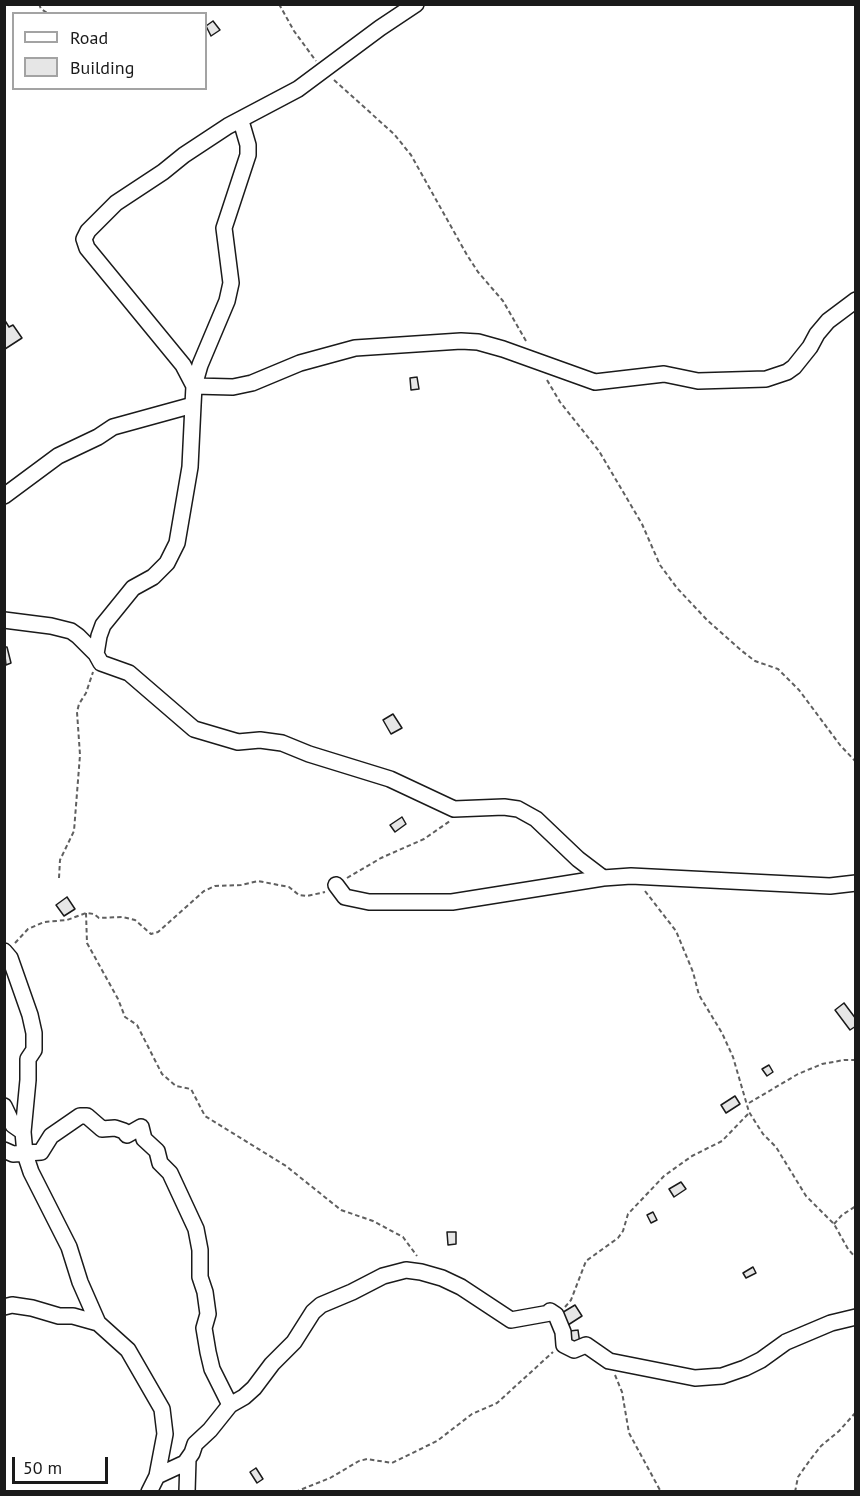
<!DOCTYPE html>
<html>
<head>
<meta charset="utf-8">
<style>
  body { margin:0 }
  #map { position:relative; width:860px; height:1496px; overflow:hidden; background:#fff; font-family:"PT Sans",sans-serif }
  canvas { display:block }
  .frame { position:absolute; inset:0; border:6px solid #1a1a1a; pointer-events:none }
  .legend { position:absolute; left:12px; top:12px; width:195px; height:78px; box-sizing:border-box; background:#fff; border:2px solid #a3a3a3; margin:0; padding:8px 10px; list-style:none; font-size:18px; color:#1a1a1a }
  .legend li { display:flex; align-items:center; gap:12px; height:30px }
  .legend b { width:30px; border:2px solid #a3a3a3 }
  .scale { position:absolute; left:12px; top:1457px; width:96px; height:27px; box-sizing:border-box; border:3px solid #1a1a1a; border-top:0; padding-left:8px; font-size:18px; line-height:21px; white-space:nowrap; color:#1a1a1a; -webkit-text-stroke:4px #fff; paint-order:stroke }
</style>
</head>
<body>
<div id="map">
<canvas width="860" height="1496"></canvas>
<div class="frame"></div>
<ul class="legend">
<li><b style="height:8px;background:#fff"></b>Road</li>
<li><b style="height:16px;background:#e6e6e6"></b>Building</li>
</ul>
<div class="scale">50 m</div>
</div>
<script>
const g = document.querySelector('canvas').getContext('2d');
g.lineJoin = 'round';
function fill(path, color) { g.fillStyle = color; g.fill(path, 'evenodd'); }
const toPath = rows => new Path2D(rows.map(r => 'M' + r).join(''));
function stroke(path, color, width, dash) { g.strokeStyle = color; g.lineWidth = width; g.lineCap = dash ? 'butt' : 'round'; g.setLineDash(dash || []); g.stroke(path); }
const building = toPath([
  [213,21,220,30,211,36,206,26,213,21],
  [4,319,9,327,13,325,22,338,5,349,4,319],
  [417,377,419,389,411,390,410,378,417,377],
  [4,647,7,647,11,663,6,665,4,647],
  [393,714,402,728,391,734,383,720,393,714],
  [402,817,406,824,395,832,390,825,402,817],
  [67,897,75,909,64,916,56,905,67,897],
  [844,1003,856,1019,856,1026,850,1030,835,1010,844,1003],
  [769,1065,773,1072,767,1076,762,1069,769,1065],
  [735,1096,740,1104,726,1113,721,1105,735,1096],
  [681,1182,686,1189,674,1197,669,1189,681,1182],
  [653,1212,657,1220,651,1223,647,1215,653,1212],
  [447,1232,456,1232,456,1244,448,1245,447,1232],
  [753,1267,756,1273,746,1278,743,1273,753,1267],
  [575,1305,582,1316,568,1325,560,1314,575,1305],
  [578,1330,580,1344,572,1345,570,1331,578,1330],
  [256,1468,263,1479,257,1483,250,1472,256,1468]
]);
fill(building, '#e6e6e6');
stroke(building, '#1a1a1a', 1.5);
const minor = toPath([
  [416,4,380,28,298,89,228,126,184,155,163,172,116,203,88,231,84,239,87,248,183,365,194,386,233,387,252,383,300,363,355,348,461,341,478,342,503,349,595,382,664,374,698,381,766,379,787,372,794,367,810,347,817,334,828,321,856,300],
  [4,496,58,456,98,437,113,427,193,405,194,386,200,365,227,301,231,283,224,228,248,155,248,145,241,121],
  [4,620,51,626,71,631,78,636,96,654,101,663,129,673,194,729,238,742,260,740,282,743,309,754,390,779,454,809,504,807,518,809,536,819,578,859,603,878,631,876,830,886,856,883],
  [96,654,99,636,103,625,133,588,153,577,167,563,177,543,190,467,193,405],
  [336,885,345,897,369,902,452,902,603,878],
  [4,951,10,958,30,1015,34,1033,34,1050,28,1059,28,1080,23,1132,25,1154,31,1172,69,1247,80,1282,98,1323,128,1350,162,1409,165,1434,157,1476],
  [4,1106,13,1125,23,1132],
  [4,1150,13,1154,41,1152,51,1136,80,1116,87,1116,102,1129,115,1128,124,1131,127,1135,141,1127,144,1139,157,1151,160,1163,170,1173,196,1229,200,1250,200,1277,205,1292,208,1314,204,1328,208,1352,212,1369,230,1405],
  [4,1307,12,1305,32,1308,59,1316,73,1316,98,1323],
  [149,1492,157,1476,185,1463,192,1453,195,1444,210,1430,230,1405,244,1397,254,1388,272,1364,294,1342,313,1312,321,1305,352,1292,383,1276,406,1270,421,1272,442,1278,461,1287,511,1320,550,1313,550,1311,556,1315,563,1332,564,1345,574,1350,586,1345,609,1361,695,1378,722,1376,745,1368,761,1360,786,1342,831,1323,856,1317],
  [187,1492,188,1459]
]);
stroke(minor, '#1a1a1a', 18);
stroke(toPath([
  [39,4,41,9,49,14],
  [279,4,294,31,316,61],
  [334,80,394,134,411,155,467,255,478,272,503,301,526,341],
  [547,380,560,402,599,451,642,524,660,565,677,588,708,621,742,651,755,661,778,669,799,690,840,745,856,762],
  [59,878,60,860,74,831,80,755,77,712,79,704,86,693,93,672],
  [347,878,381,858,424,839,450,821],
  [645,891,676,931,693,972,699,995,722,1033,733,1057,749,1112,763,1134,776,1147,806,1196,834,1224,848,1249,856,1258],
  [86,913,87,943,118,999,125,1017,137,1025,162,1074,176,1086,191,1089,205,1116,286,1166,341,1210,373,1221,403,1237,417,1256],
  [15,943,28,929,44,922,67,920,86,913,94,914,99,918,122,917,135,920,151,934,158,932,204,891,215,886,241,885,258,881,289,887,299,895,307,896,325,892],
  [749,1103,798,1074,822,1064,844,1060,856,1060],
  [834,1224,842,1215,856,1206],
  [565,1307,571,1300,586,1261,618,1238,623,1231,628,1214,664,1176,692,1156,722,1141,749,1113],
  [615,1375,622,1392,629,1433,661,1492],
  [295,1492,330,1478,359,1461,367,1459,392,1463,437,1441,472,1414,497,1403,553,1352],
  [795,1492,798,1477,810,1460,821,1446,839,1431,856,1412]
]), '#5f5f5f', 2, [4.5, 3]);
stroke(minor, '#fff', 15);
</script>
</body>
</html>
